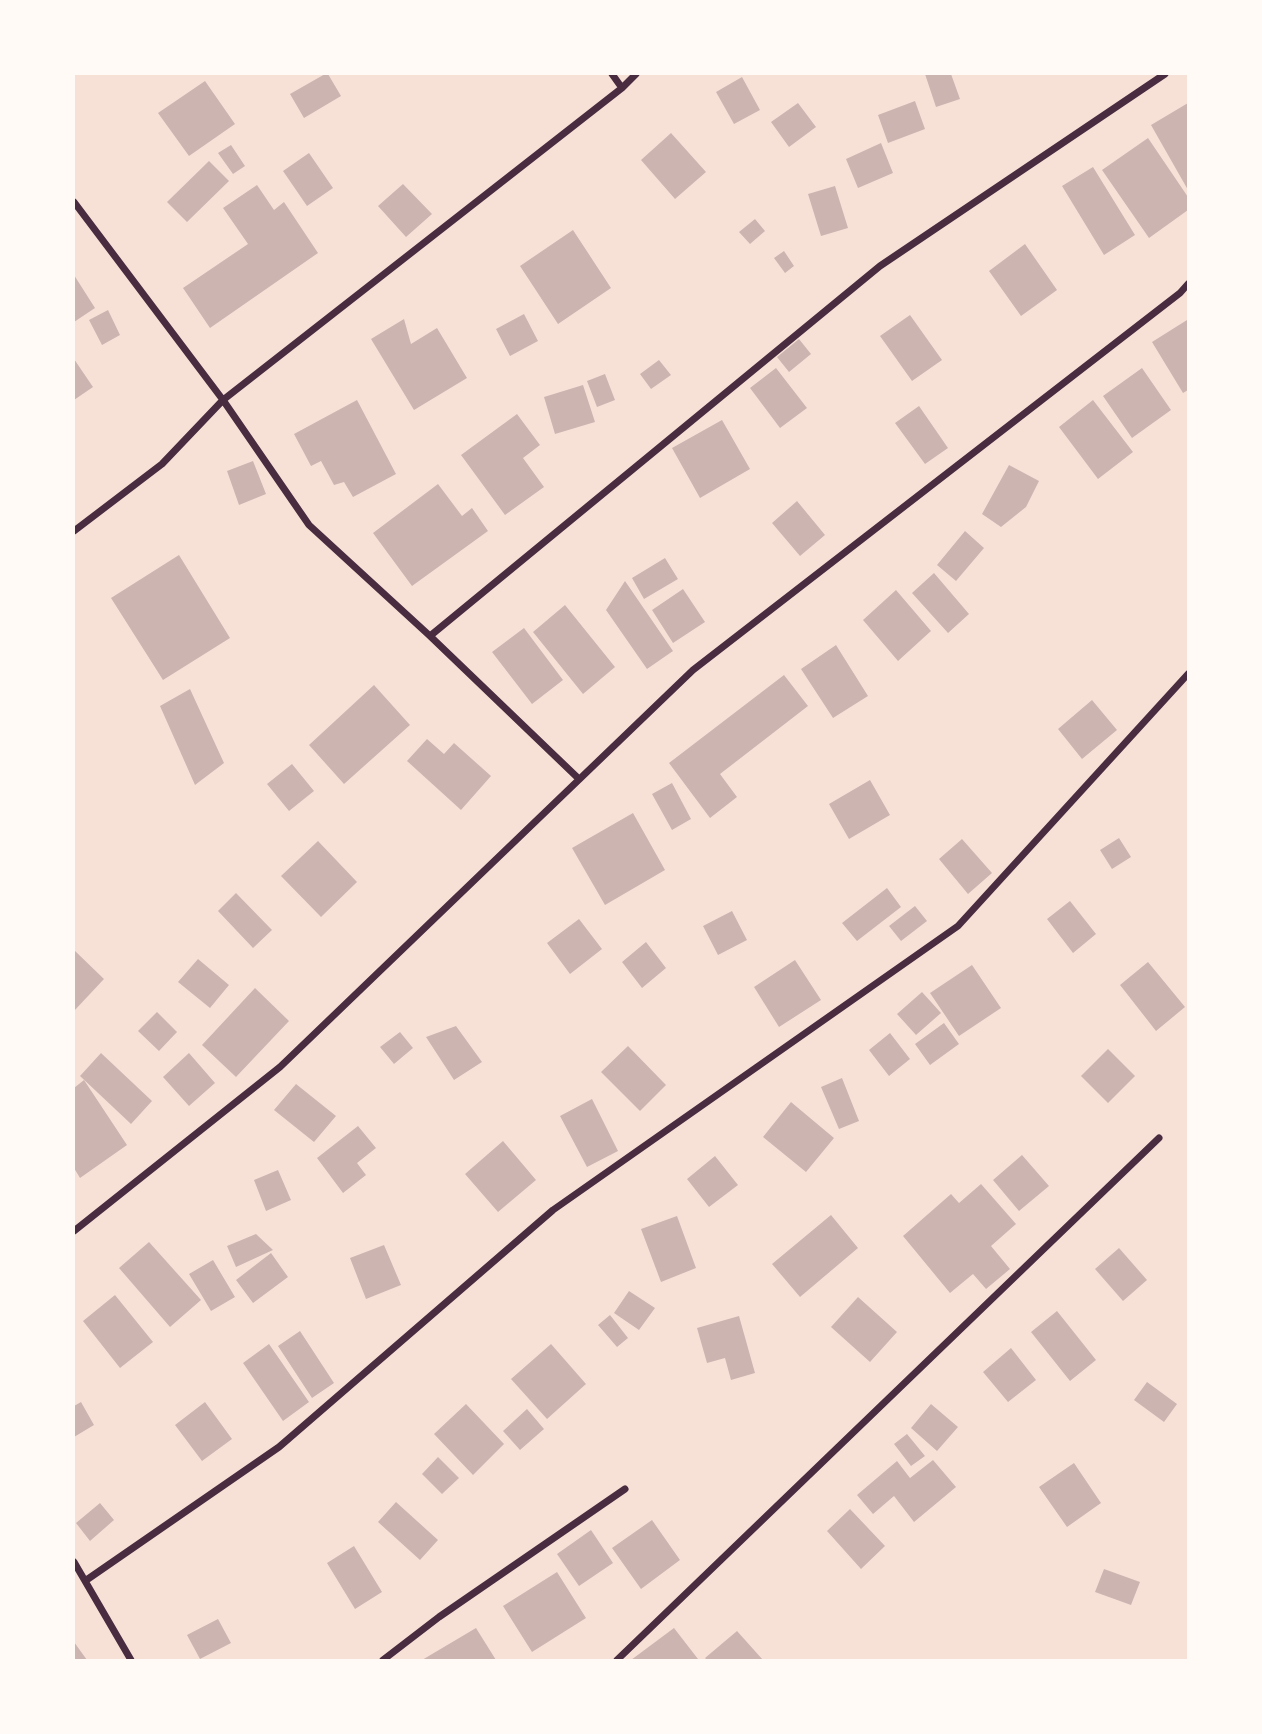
<!DOCTYPE html>
<html>
<head>
<meta charset="utf-8">
<style>
  body { margin:0 }
  #map { position:relative; width:1262px; height:1734px; overflow:hidden; background:#f7e1d7; font-family:Literata,serif }
  canvas { display:block }
  .frame { position:absolute; inset:0; border:75px solid #fffaf5; pointer-events:none }
</style>
</head>
<body>
<div id="map">
<canvas width="1262" height="1734"></canvas>
<div class="frame"></div>
</div>
<script>
const g = document.querySelector('canvas').getContext('2d');
g.lineJoin = 'round';
function fill(path, color) { g.fillStyle = color; g.fill(path, 'evenodd'); }
const toPath = rows => new Path2D(rows.map(r => 'M' + r).join(''));
function stroke(path, color, width, dash) { g.strokeStyle = color; g.lineWidth = width; g.lineCap = dash ? 'butt' : 'round'; g.setLineDash(dash || []); g.stroke(path); }
fill(toPath([
  [325,74,328,74,341,96,304,118,290,94],
  [925,74,951,74,960,99,936,107],
  [742,77,760,110,734,124,716,92],
  [205,81,235,124,189,156,158,113],
  [915,101,925,129,888,143,878,115],
  [798,103,816,127,789,147,771,122],
  [1188,103,1188,190,1151,125],
  [671,133,706,172,675,199,641,160],
  [1148,138,1188,197,1188,210,1149,238,1102,170],
  [881,143,893,173,858,188,846,159],
  [231,145,245,166,233,174,218,153],
  [309,153,333,188,307,206,283,171],
  [209,161,229,181,187,222,167,202],
  [1093,167,1135,235,1104,255,1062,186],
  [403,184,432,214,406,237,378,206],
  [257,185,274,210,284,202,318,253,210,328,183,288,248,244,223,208],
  [835,186,848,228,821,236,808,194],
  [755,219,765,231,750,244,739,232],
  [573,230,611,288,558,324,520,266],
  [1025,244,1057,290,1021,316,989,271],
  [784,251,794,266,785,273,774,258],
  [74,275,95,308,74,322],
  [108,310,120,335,102,345,89,320],
  [524,314,538,341,510,356,496,329],
  [910,315,942,360,912,381,880,336],
  [404,319,411,344,437,328,467,378,414,410,371,339],
  [1187,320,1188,390,1183,393,1152,342],
  [799,339,811,354,789,372,777,357],
  [74,359,93,387,74,400],
  [659,360,671,375,651,389,640,374],
  [776,368,807,408,780,428,750,388],
  [1142,368,1171,410,1132,438,1103,396],
  [605,374,615,400,597,407,587,381],
  [583,385,595,422,555,434,544,397],
  [357,400,396,474,353,497,344,482,334,485,321,461,311,466,294,434],
  [1093,400,1133,452,1098,479,1059,427],
  [919,406,948,448,925,464,895,423],
  [517,414,540,445,523,458,544,487,505,515,461,455],
  [722,420,750,469,700,498,672,448],
  [253,461,266,494,239,505,227,471],
  [1009,465,1039,481,1026,507,1001,527,982,514],
  [438,484,462,516,472,508,488,531,412,586,373,533],
  [797,501,825,535,800,556,772,523],
  [965,531,984,548,956,581,937,565],
  [179,555,230,638,163,680,111,598],
  [665,558,678,579,644,599,632,578],
  [934,573,969,614,948,633,912,593],
  [625,581,673,651,647,669,606,610],
  [683,589,705,622,673,643,652,610],
  [896,590,931,631,898,661,863,620],
  [565,605,615,667,583,694,533,632],
  [524,628,563,680,532,704,492,652],
  [836,645,868,696,833,718,801,669],
  [784,675,808,706,720,774,737,797,710,818,669,763],
  [374,685,410,725,344,784,309,745],
  [190,689,224,763,195,785,160,706],
  [1092,700,1117,730,1082,759,1058,729],
  [427,739,444,754,454,743,491,776,461,810,407,761],
  [292,764,314,791,289,811,267,784],
  [870,780,890,815,849,839,829,804],
  [672,783,691,819,672,830,652,794],
  [633,813,665,870,605,905,572,848],
  [1119,838,1131,857,1112,869,1100,850],
  [962,839,992,873,968,894,939,859],
  [318,841,357,882,321,917,281,876],
  [887,888,901,907,857,941,842,923],
  [236,893,272,930,253,948,218,911],
  [1070,901,1096,934,1073,953,1047,919],
  [915,906,927,921,901,941,889,926],
  [732,911,747,940,718,955,703,926],
  [579,919,602,949,570,974,547,943],
  [646,942,666,968,642,988,622,962],
  [74,950,104,979,74,1011],
  [198,959,229,985,210,1008,178,982],
  [795,960,821,1000,779,1027,754,987],
  [1148,962,1185,1007,1156,1031,1120,985],
  [972,965,1001,1008,959,1036,930,993],
  [255,988,289,1021,236,1077,202,1045],
  [922,992,941,1013,916,1035,897,1014],
  [157,1012,177,1032,159,1051,138,1031],
  [944,1023,959,1044,930,1065,915,1044],
  [456,1026,482,1062,454,1080,426,1037],
  [400,1032,413,1048,394,1064,380,1047],
  [890,1033,910,1059,889,1076,869,1050],
  [628,1046,666,1085,640,1111,601,1072],
  [1108,1049,1135,1076,1108,1103,1081,1076],
  [101,1053,152,1101,131,1124,80,1076],
  [189,1053,215,1083,189,1106,163,1077],
  [842,1078,859,1121,839,1129,821,1087],
  [84,1080,127,1145,80,1178,74,1168,74,1088],
  [296,1084,336,1116,314,1142,274,1110],
  [592,1099,618,1151,587,1167,560,1116],
  [791,1102,834,1138,806,1172,763,1137],
  [358,1126,376,1148,357,1163,366,1175,343,1193,317,1158],
  [503,1141,536,1180,498,1212,465,1174],
  [1022,1155,1049,1186,1019,1211,993,1180],
  [715,1156,738,1185,709,1207,687,1179],
  [278,1170,291,1200,266,1211,254,1180],
  [981,1184,1016,1224,991,1246,1010,1269,986,1289,973,1274,950,1293,903,1236,951,1194,959,1203],
  [831,1215,858,1248,800,1297,772,1264],
  [677,1216,696,1268,661,1282,641,1229],
  [256,1234,273,1250,236,1267,227,1246],
  [149,1242,201,1300,170,1327,119,1268],
  [384,1245,401,1285,366,1299,350,1258],
  [1119,1248,1147,1280,1123,1301,1095,1269],
  [271,1253,288,1277,253,1303,236,1280],
  [213,1260,235,1297,211,1311,189,1274],
  [629,1291,655,1308,639,1330,614,1313],
  [115,1295,153,1342,120,1368,83,1321],
  [858,1297,897,1332,870,1362,831,1327],
  [1057,1311,1096,1360,1070,1381,1031,1332],
  [610,1315,628,1338,617,1347,598,1325],
  [739,1316,755,1373,731,1380,725,1358,707,1363,697,1328],
  [300,1331,334,1383,312,1398,278,1346],
  [269,1344,309,1402,283,1421,243,1363],
  [551,1344,586,1384,547,1419,511,1379],
  [1011,1348,1036,1380,1008,1402,983,1372],
  [1147,1382,1177,1404,1164,1422,1134,1400],
  [81,1402,94,1425,74,1437,74,1406],
  [205,1402,232,1439,202,1461,175,1425],
  [466,1404,504,1444,473,1475,434,1434],
  [931,1404,958,1427,937,1451,911,1428],
  [527,1409,544,1429,520,1450,503,1431],
  [907,1434,925,1456,911,1466,894,1444],
  [438,1457,459,1478,442,1494,422,1474],
  [933,1460,956,1487,914,1522,894,1496,873,1514,857,1495,897,1461,910,1478],
  [1074,1463,1101,1503,1067,1527,1039,1487],
  [396,1502,438,1540,420,1560,378,1522],
  [100,1503,114,1520,90,1541,76,1523],
  [850,1509,885,1546,861,1569,827,1531],
  [652,1520,680,1560,641,1589,612,1548],
  [591,1530,613,1563,579,1586,557,1554],
  [354,1546,382,1592,355,1609,327,1563],
  [1104,1569,1140,1582,1131,1605,1095,1592],
  [557,1572,586,1618,532,1652,503,1606],
  [218,1619,231,1643,200,1659,187,1635],
  [476,1628,496,1660,422,1660],
  [674,1628,698,1659,631,1660],
  [737,1631,763,1660,707,1660,705,1658],
  [74,1642,87,1660,74,1660]
]), '#ccb4b1');
stroke(toPath([
  [612,74,622,88],
  [74,202,223,400,309,525,430,636,579,779],
  [74,531,162,464,223,400,622,88,636,74],
  [430,636,880,266,1165,74],
  [74,1231,280,1067,693,670,1180,293,1188,284],
  [74,1562,131,1660],
  [85,1581,279,1447,553,1210,958,926,1188,674],
  [383,1660,439,1617,625,1489],
  [617,1660,1159,1138]
]), '#4a2c40', 7);
</script>
</body>
</html>
